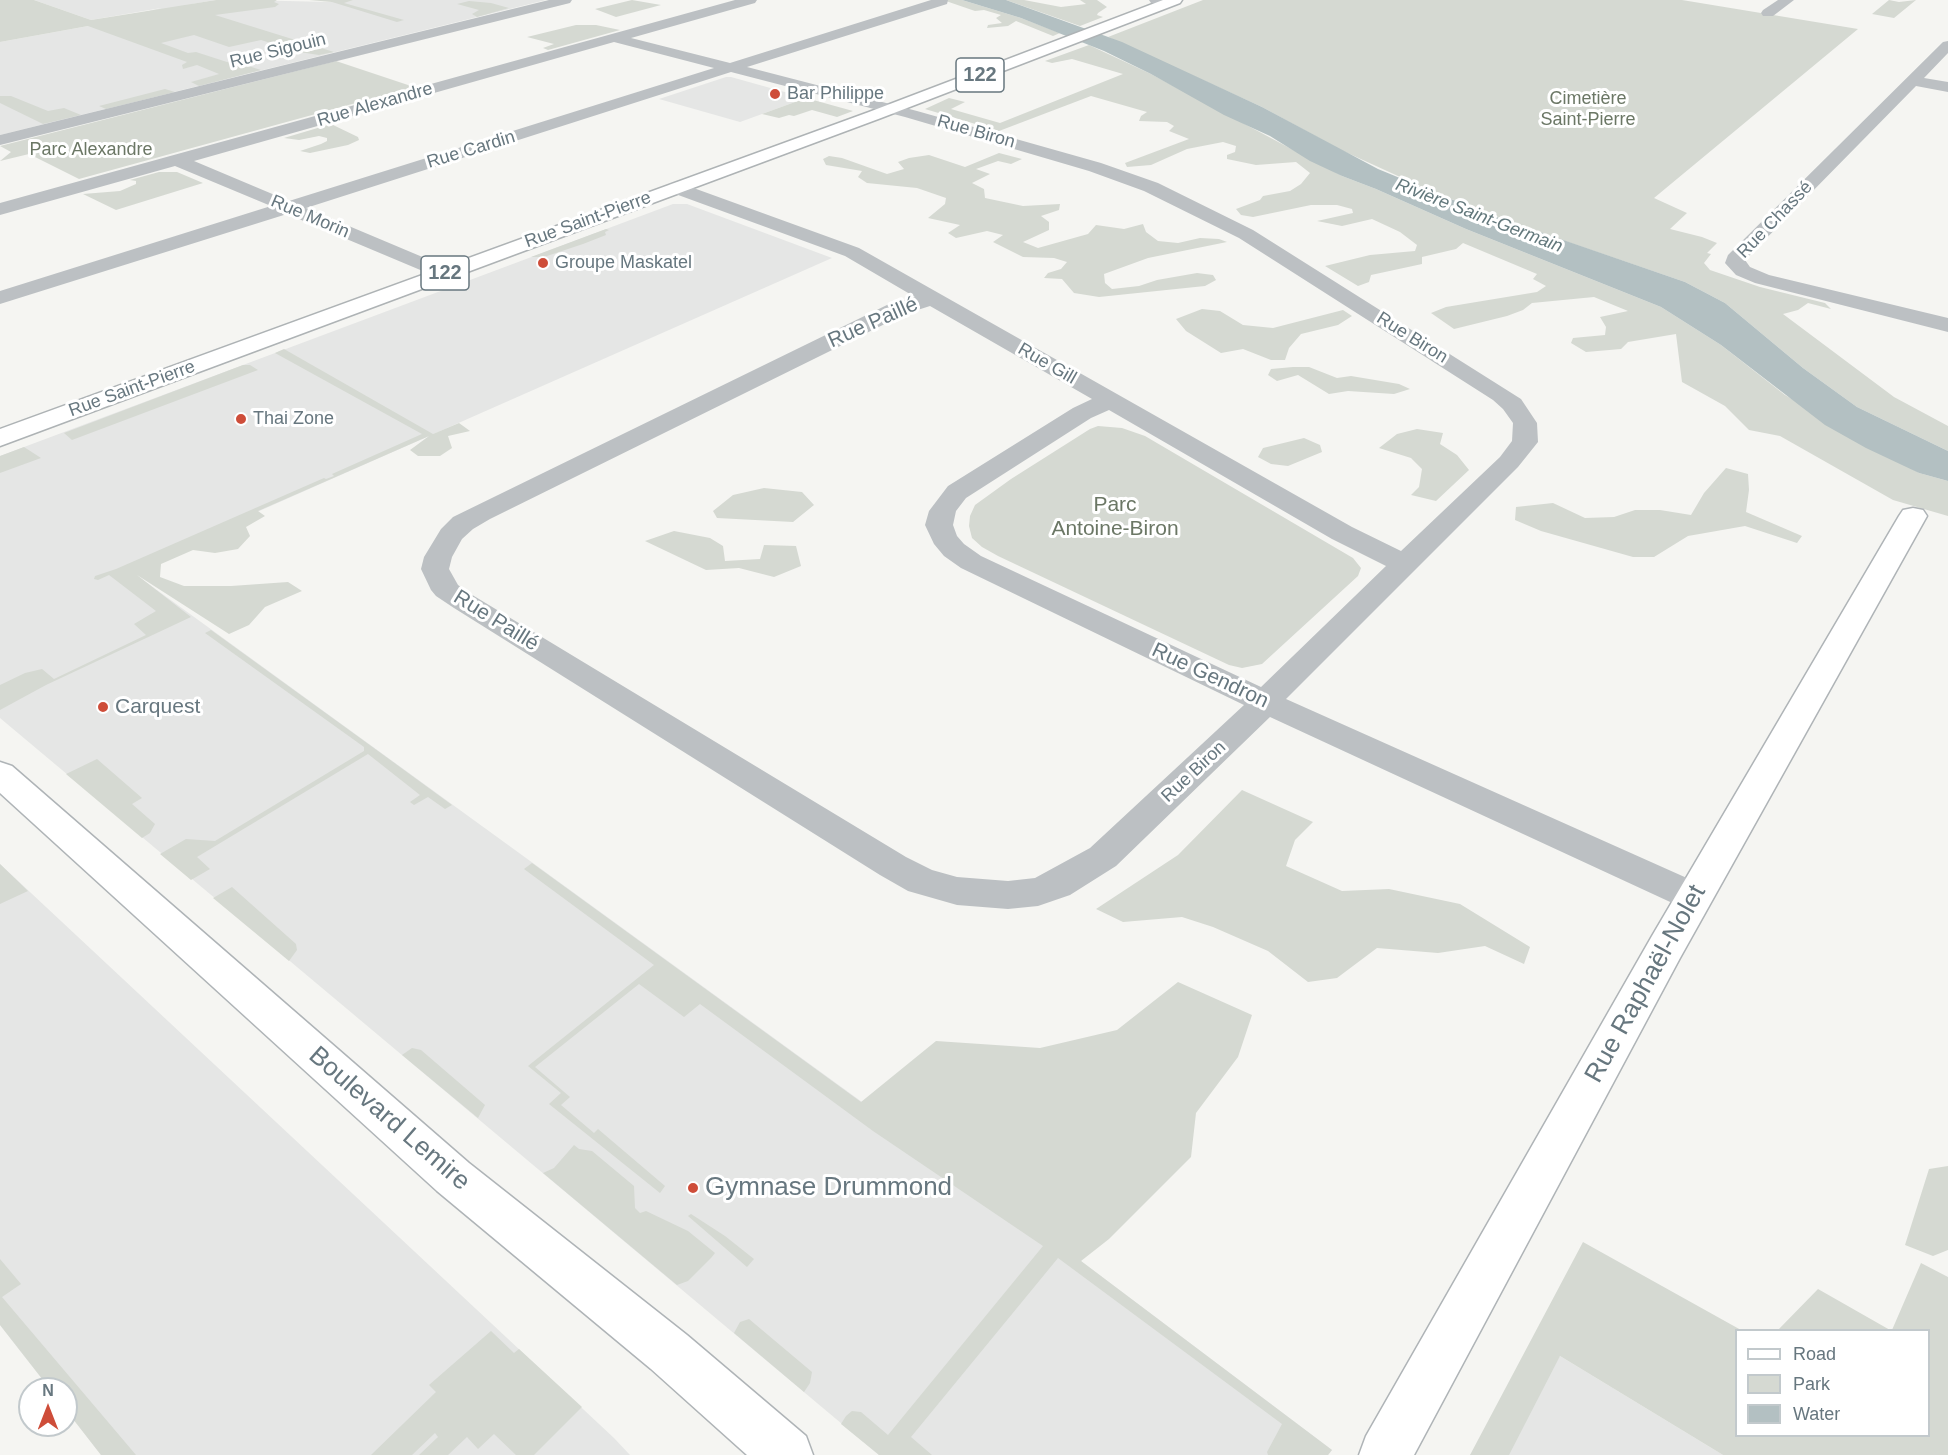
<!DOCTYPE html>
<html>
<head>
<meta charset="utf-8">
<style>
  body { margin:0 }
  #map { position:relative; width:1948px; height:1455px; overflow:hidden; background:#f5f5f2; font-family:Arial,sans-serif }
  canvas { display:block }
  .legend { position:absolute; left:1735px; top:1329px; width:195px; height:108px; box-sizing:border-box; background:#fff; border:2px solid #c2c9cc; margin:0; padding:8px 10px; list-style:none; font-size:18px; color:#67777f }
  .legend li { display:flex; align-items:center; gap:12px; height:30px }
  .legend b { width:30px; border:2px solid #c2c9cc }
  .north { position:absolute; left:18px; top:1377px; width:60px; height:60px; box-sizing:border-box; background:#fff; border:2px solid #c2c9cc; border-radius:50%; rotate:0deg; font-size:16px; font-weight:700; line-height:24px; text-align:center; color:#67777f }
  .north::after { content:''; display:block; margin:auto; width:21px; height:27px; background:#ce4d39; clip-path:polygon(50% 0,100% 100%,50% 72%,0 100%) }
</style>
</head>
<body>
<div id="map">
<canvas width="1948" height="1455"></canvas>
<ul class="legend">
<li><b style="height:8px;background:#fff"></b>Road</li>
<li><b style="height:16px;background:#d5d9d2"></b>Park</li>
<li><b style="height:16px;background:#b3c0c2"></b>Water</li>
</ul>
<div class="north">N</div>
</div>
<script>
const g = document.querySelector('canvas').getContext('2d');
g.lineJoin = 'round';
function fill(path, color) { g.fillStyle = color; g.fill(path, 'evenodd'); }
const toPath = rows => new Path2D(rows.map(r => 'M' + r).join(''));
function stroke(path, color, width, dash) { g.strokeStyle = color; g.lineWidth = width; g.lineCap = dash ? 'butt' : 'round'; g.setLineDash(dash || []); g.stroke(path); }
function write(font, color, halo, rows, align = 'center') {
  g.font = font + ' Arial,sans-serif'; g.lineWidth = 6; g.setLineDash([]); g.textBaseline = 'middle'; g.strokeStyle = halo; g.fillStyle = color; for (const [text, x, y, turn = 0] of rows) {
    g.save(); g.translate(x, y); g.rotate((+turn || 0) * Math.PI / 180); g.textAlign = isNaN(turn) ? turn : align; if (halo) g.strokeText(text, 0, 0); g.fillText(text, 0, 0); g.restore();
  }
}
fill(toPath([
  [34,0,216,0,186,5,241,0,330,2,342,0,546,0,0,135,0,42,88,26,161,8,91,20],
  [726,77,731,77,806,98,740,122,659,99],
  [673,204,687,204,832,258,128,569,1081,1261,1332,1450,1328,1455,879,1455,0,718,0,456],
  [0,864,614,1438,630,1455,101,1455,66,1410,66,1389,50,1389,0,1325],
  [1560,1356,1723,1455,1470,1455]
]), '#e5e6e5');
fill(toPath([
  [0,0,34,0,91,20,216,0,277,0,274,2,279,4,275,7,215,15,334,52,319,55,299,52,261,40,229,47,194,35,161,43,188,53,196,52,227,62,247,57,255,60,242,64,261,70,199,86,191,82,219,74,197,65,183,69,182,65,187,62,88,26,0,42],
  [309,0,353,0,344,3,404,20,397,22,332,2],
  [632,0,661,5,616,17,595,9],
  [943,0,962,0,1021,18,1060,33,1053,36,1016,21,1008,26,987,28,988,25,1002,23,996,18,1001,15,984,10,975,11],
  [1006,0,1024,0,1061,7,1086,4,1080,0,1097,0,1107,7,1098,13,1097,15,1103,17,1080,26],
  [1203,0,1682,0,1858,29,1654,198,1687,213,1670,229,1702,237,1717,243,1707,253,1711,254,1704,263,1710,270,1760,287,1825,303,1831,309,1808,303,1798,310,1783,314,1894,397,1948,426,1948,451,1857,407,1803,368,1725,303,1685,282,1527,228,1433,192,1341,150,1262,107,1108,37],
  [1889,0,1899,2,1916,0,1894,18,1872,14],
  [469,1,491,3,509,8,477,17,472,14,479,10,457,4],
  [576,25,596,25,620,30,548,50,543,48,554,44,527,37],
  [1089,45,1151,74,1342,176,1376,189,1466,229,1661,307,1721,345,1785,395,1919,473,1948,481,1948,516,1893,500,1780,436,1749,430,1725,406,1682,382,1676,334,1628,342,1621,349,1586,352,1571,343,1573,338,1605,335,1606,327,1600,317,1628,311,1594,297,1532,303,1523,310,1507,316,1454,329,1431,313,1446,307,1537,292,1546,286,1533,279,1537,274,1463,243,1456,249,1422,257,1422,264,1371,275,1369,282,1358,286,1325,266,1370,255,1415,251,1417,245,1400,232,1372,219,1342,226,1317,221,1353,213,1352,209,1337,205,1311,205,1253,217,1241,215,1236,209,1260,200,1263,196,1290,191,1301,184,1310,173,1296,162,1256,165,1227,159,1227,155,1235,152,1236,146,1223,142,1187,149,1151,165,1127,167,1125,163,1189,139,1169,131,1174,126,1167,122,1139,121,1141,116,1147,112,1091,96,999,131,925,109,949,98,965,102,951,109,1000,123,1123,74,1072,59,1052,63,1045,61],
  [336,61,414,87,79,179,29,154,0,161,11,152,0,146],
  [165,89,175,92,106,109,99,106],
  [0,96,11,96,48,111,64,108,81,115,43,124,0,103],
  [806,98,853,111,837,117,812,110,794,116,789,115,779,118,762,114],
  [331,124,358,137,359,140,348,145,310,153,300,151,321,144,327,141,327,138,319,136,299,140,284,138],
  [999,153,1022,159,1011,164,998,161,976,169,990,174,972,183,984,189,985,198,1023,206,1060,204,1059,210,1041,216,1049,222,1049,230,1023,242,1038,248,1088,234,1096,225,1124,229,1143,224,1146,232,1158,241,1178,243,1200,238,1219,239,1227,242,1148,258,1104,274,1105,283,1112,289,1139,286,1157,280,1197,273,1213,275,1216,280,1205,286,1099,297,1074,293,1062,279,1044,278,1048,273,1061,269,1067,262,1054,258,1023,257,993,242,1003,235,987,231,956,238,948,233,960,225,928,218,945,204,946,198,917,188,867,183,858,177,862,171,826,165,823,159,829,156,842,158,887,174,904,169,898,162,909,158,929,155,965,167],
  [159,172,177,172,203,183,116,210,83,194,120,191,136,184,136,181,130,180],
  [606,229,609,230,605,232,606,235,583,244,544,257,531,257],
  [1202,309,1220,311,1243,325,1273,328,1343,310,1352,316,1338,325,1301,334,1289,348,1285,360,1271,360,1243,349,1221,353,1186,331,1176,319],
  [284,349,433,434,459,423,470,431,448,436,452,448,440,456,418,456,410,450,429,436,258,511,265,516,246,527,250,536,238,549,215,553,193,550,161,564,160,577,184,586,231,586,288,582,302,591,265,607,249,625,229,634,137,575,191,617,46,685,0,710,0,685,25,673,42,669,54,679,146,635,134,624,156,611,109,575,98,580,94,579,95,576,116,569,324,478,326,479,334,476,332,474,422,434,275,353],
  [243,365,250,365,258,370,72,440,64,433],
  [1293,367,1309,367,1337,378,1351,376,1399,384,1410,389,1394,394,1348,391,1329,394,1298,375,1277,381,1268,375,1271,369],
  [1098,426,1122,428,1145,436,1353,558,1361,568,1358,576,1262,664,1242,668,1229,665,998,556,982,547,972,538,969,526,970,516,975,505,1011,479,1090,429],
  [1417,429,1443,433,1440,444,1457,455,1469,470,1436,501,1411,495,1419,487,1422,469,1411,458,1379,448,1397,434],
  [1304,438,1320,445,1322,452,1288,466,1271,464,1258,457,1263,448],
  [24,447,41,458,0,473,0,456],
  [1726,468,1748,474,1749,490,1746,512,1802,536,1797,543,1745,526,1688,536,1654,557,1633,557,1541,531,1515,520,1516,507,1553,503,1585,518,1614,517,1635,510,1660,510,1691,515,1704,493],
  [764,488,802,492,814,505,793,522,717,518,713,511,733,495],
  [674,531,710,538,723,546,725,561,760,559,764,545,796,546,801,566,774,577,739,568,706,570,645,541],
  [211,630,378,751,452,805,445,809,428,797,414,805,410,802,420,795,368,754,197,857,210,869,191,880,160,854,186,839,215,841,364,751,364,747,205,633],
  [97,759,142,798,132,804,155,824,150,833,142,838,66,774],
  [1242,790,1313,822,1295,840,1286,866,1342,891,1389,889,1460,904,1530,947,1524,964,1485,946,1438,953,1377,948,1337,978,1308,982,1268,951,1213,927,1182,917,1123,922,1096,909,1178,855],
  [532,863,861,1102,936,1041,1040,1048,1117,1030,1178,982,1252,1015,1238,1057,1196,1113,1191,1157,1109,1239,1081,1261,1332,1450,1328,1455,1268,1455,1267,1452,1282,1424,1058,1258,911,1437,932,1455,879,1455,841,1424,846,1416,852,1411,861,1412,888,1435,1043,1246,873,1131,700,1004,684,1017,639,984,535,1067,570,1097,561,1105,594,1133,598,1129,665,1186,660,1193,549,1104,561,1093,528,1066,654,965,524,869],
  [0,864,28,891,0,904],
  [232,887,296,944,297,950,289,961,213,898],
  [412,1048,421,1050,485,1105,478,1118,402,1055],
  [574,1145,579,1149,592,1151,634,1186,635,1208,640,1213,646,1211,688,1231,715,1253,711,1258,688,1281,677,1285,543,1173,554,1168],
  [1948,1166,1948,1250,1933,1256,1905,1245,1929,1169],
  [691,1214,725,1236,754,1259,747,1267,688,1216],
  [1583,1242,1741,1330,1736,1330,1736,1436,1928,1436,1928,1330,1892,1330,1921,1263,1948,1277,1948,1455,1723,1455,1560,1356,1509,1455,1470,1455],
  [0,1259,21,1284,2,1297,136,1455,101,1455,66,1410,66,1389,50,1389,0,1325],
  [1818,1289,1890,1330,1778,1330],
  [749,1319,812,1372,810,1383,804,1392,734,1333,740,1322],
  [491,1331,514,1353,519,1349,582,1407,534,1455,516,1455,494,1434,478,1449,467,1437,448,1455,419,1455,438,1437,435,1433,412,1455,371,1455,436,1392,429,1385]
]), '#d5d9d2');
fill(toPath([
  [962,0,1006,0,1122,42,1262,107,1378,169,1485,213,1685,282,1725,303,1803,368,1857,407,1948,451,1948,481,1919,473,1866,448,1825,425,1721,345,1661,307,1466,229,1376,189,1342,176,1310,161,1270,136,1224,115,1151,74,1104,51,1021,18]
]), '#b3c0c2');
const secondary = toPath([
  [1913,508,1923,510,1927,516,1680,958,1414,1455,1359,1455,1366,1436,1652,936,1899,516,1903,510,1913,508],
  [0,762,12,766,469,1163,687,1335,806,1436,813,1455,747,1455,651,1369,437,1191,0,793,0,762]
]);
const primary = toPath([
  [1163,0,1182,0,1180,3,881,118,0,446,0,429,869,112,1163,0]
]);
stroke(secondary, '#afb4b7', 3);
stroke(primary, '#aeb3b5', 3);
fill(toPath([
  [549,0,572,0,570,3,0,145,0,135,549,0],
  [735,0,757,0,755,3,631,38,730,63,931,0,948,0,947,4,747,67,917,111,1101,163,1158,183,1253,230,1521,399,1537,423,1538,442,1518,467,1286,699,1707,887,1713,897,1707,907,1694,911,1681,907,1270,717,1116,866,1070,895,1038,906,1008,909,957,905,908,891,880,875,454,608,436,596,431,590,421,569,424,557,441,529,453,517,889,304,915,297,845,256,670,192,668,188,670,184,677,182,859,248,1352,527,1401,551,1500,457,1512,441,1513,423,1503,409,1493,400,1239,238,1144,191,1089,171,905,117,731,72,306,208,451,269,454,273,451,277,444,279,437,277,287,214,0,304,0,291,271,206,175,166,0,215,0,203,735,0],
  [614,42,714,68,289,201,194,161,614,42],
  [930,306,1092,399,1073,408,948,486,929,511,925,525,934,544,944,556,961,568,1244,705,1090,848,1035,878,1008,881,957,877,932,870,906,857,474,596,458,585,449,569,452,557,462,539,473,529,490,519,905,314,930,306],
  [1109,410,1332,539,1386,566,1261,687,981,556,964,544,957,536,953,525,956,511,966,498,1091,418,1109,410],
  [1149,0,1174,0,1176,2,1169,6,1151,3,1149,0],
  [1778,0,1794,0,1773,16,1763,16,1761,13,1763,10,1778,0],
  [1948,41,1948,53,1924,78,1948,82,1948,92,1916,86,1745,260,1750,267,1769,275,1948,318,1948,332,1755,283,1736,275,1725,263,1728,255,1943,42,1948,41]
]), '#bcc0c3');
fill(secondary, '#fff');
fill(primary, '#fff');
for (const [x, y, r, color] of [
  [775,94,6,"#ce4d39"],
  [543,263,6,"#ce4d39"],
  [241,419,6,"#ce4d39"],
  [103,707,6,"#ce4d39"],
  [693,1188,6,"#ce4d39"]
]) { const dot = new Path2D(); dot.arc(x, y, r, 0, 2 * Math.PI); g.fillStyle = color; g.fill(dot); stroke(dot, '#fff', 2); }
write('18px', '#67777f', '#fff', [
  ["Rue Sigouin",278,51,-14],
  ["Rue Alexandre",375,105,-16],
  ["Rue Biron",976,132,16],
  ["Rue Cardin",471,150,-17],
  ["Rue Morin",310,217,23],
  ["Rue Saint-Pierre",588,220,-20],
  ["Rue Chassé",1775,220,-46],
  ["Rue Biron",1412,338,32],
  ["Rue Gill",1047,364,30],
  ["Rue Saint-Pierre",132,389,-20],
  ["Rue Biron",1194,772,-43]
]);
write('18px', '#67777f', '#fff', [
  ["Bar Philippe",787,94],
  ["Groupe Maskatel",555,263],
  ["Thai Zone",253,419]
], 'left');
write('18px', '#6b7765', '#fff', [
  ["Cimetière",1588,99],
  ["Saint-Pierre",1588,120],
  ["Parc Alexandre",91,150]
]);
write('italic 18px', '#63787c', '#fff', [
  ["Rivière Saint-Germain",1479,216,21]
]);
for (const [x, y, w] of [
  [980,75,48],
  [445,273,48]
]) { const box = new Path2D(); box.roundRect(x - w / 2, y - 17, w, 34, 4.5); g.fillStyle = '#fff'; g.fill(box); stroke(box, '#67777f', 1.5); }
write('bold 20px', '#67777f', null, [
  ["122",980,75],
  ["122",445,273]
]);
write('21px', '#67777f', '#fff', [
  ["Rue Paillé",873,323,-24],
  ["Rue Paillé",496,621,32],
  ["Rue Gendron",1210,676,25]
]);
write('21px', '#6b7765', '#fff', [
  ["Parc",1115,505],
  ["Antoine-Biron",1115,529]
]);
write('21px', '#67777f', '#fff', [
  ["Carquest",115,707]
], 'left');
write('26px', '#67777f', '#fff', [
  ["Rue Raphaël-Nolet",1646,984,-61],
  ["Boulevard Lemire",389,1119,41]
]);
write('26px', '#67777f', '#fff', [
  ["Gymnase Drummond",705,1188]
], 'left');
</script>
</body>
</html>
